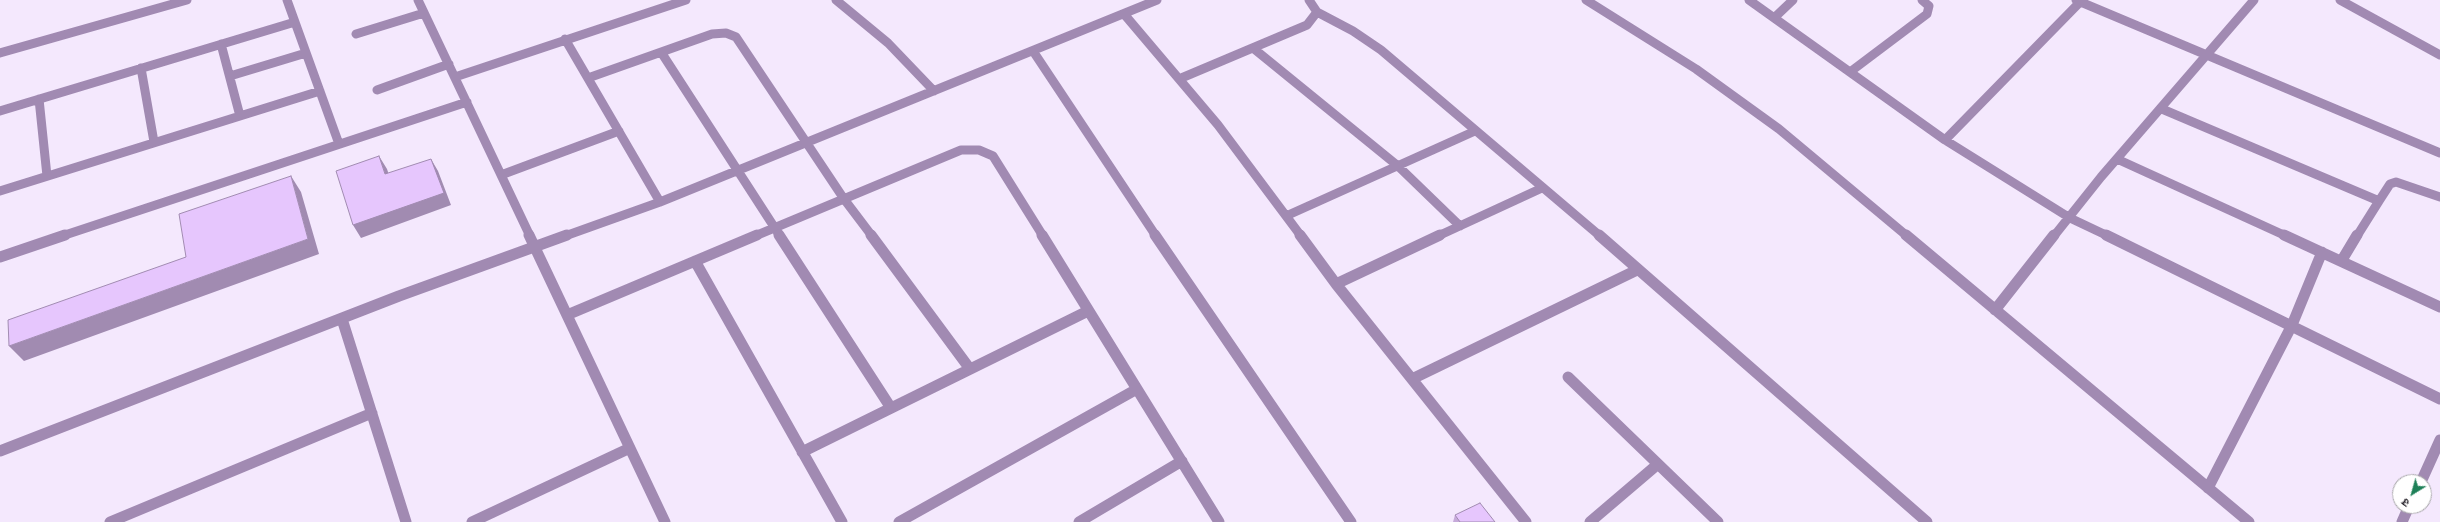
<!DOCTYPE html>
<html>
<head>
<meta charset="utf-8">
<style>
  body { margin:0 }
  #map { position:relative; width:2440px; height:522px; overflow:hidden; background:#f4e8fd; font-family:"Archivo Narrow","Noto Sans Devanagari",sans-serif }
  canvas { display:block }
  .north { position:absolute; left:2392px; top:474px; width:40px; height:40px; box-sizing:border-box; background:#fff; border:1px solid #a8a7aa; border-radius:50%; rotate:217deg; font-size:11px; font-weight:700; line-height:16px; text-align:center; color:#26222a }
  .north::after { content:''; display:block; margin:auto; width:14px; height:18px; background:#1e8058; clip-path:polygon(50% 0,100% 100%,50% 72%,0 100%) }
</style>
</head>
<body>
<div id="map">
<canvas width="2440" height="522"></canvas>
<div class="north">उ</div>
</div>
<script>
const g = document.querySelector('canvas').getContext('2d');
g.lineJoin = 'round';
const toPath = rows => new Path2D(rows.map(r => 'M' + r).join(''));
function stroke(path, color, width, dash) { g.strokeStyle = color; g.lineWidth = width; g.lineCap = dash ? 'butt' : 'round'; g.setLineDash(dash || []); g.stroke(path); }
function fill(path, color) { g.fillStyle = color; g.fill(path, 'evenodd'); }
stroke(toPath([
  [287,0,339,144],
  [418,0,530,236],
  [836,0,888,43,934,91],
  [1586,0,1696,69,1779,129,1907,236],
  [1749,0,1945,140,2070,218,2108,236],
  [2076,0,2440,153],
  [2340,0,2440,55],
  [1317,12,1353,31,1381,50,1600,236],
  [1124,14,1218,125,1301,236],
  [1774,18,1793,0],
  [356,34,424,13],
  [565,39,660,202],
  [221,44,240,116],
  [1253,48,1398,166,1460,226],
  [1033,51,1156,236],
  [661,52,780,236],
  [0,53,187,0],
  [141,68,154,142],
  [1850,72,1927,14,1929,6,1922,0],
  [230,76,306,53],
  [455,77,686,0],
  [588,78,712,34,726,33,736,37,844,199,872,236],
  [1179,79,1307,25,1317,12,1309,0],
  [377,90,449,64],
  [39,99,47,176],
  [2162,109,2379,201,2357,236],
  [0,111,295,22],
  [1945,140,2080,2],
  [2117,159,2286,236],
  [501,175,619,131],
  [0,191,320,91],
  [2379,201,2390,184,2396,182,2440,197],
  [1286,216,1475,131],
  [62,236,467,102],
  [565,236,660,202,1157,0],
  [755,236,961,150,979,150,993,156,1043,236],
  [1438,236,1542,188],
  [2054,236,2101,177,2254,0]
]), '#a18ab2', 9);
stroke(toPath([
  [529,235,665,522],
  [779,235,891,408],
  [871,235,970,369],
  [1042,235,1219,522],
  [1155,235,1351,522],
  [1300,235,1336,284,1526,522],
  [1599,235,1927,522],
  [1906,235,2249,522],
  [2106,235,2440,399],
  [2284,235,2440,307],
  [0,257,65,235],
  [2342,260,2357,235],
  [695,261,842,522],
  [1336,284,1440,235],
  [1995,310,2054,235],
  [567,315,757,235],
  [342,319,406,522],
  [1568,377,1718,522],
  [1412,379,1637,270],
  [0,451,399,296,567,235],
  [802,452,1088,311],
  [2421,482,2440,440],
  [2208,488,2292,325,2322,252],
  [110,522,372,413],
  [472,522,630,448],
  [899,522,1137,389],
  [1079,522,1182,461],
  [1590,522,1658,464],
  [2402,522,2409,506]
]), '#a18ab2', 11);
fill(toPath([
  [1455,515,1495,522,1453,522]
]), '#c6aada');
fill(toPath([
  [379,156,387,169,393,187,385,174],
  [431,159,438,171,451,205,361,238,353,225],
  [291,176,301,192,319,254,24,361,9,346,308,239]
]), '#a18bb1');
const building = toPath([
  [379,156,385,174,431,159,444,193,353,225,336,171,379,156],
  [291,176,308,239,9,346,8,320,186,257,179,214,291,176],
  [1480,503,1495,522,1460,522,1455,515,1480,503]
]);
fill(building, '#e6c6fd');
stroke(building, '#a18bb1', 1);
</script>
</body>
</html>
